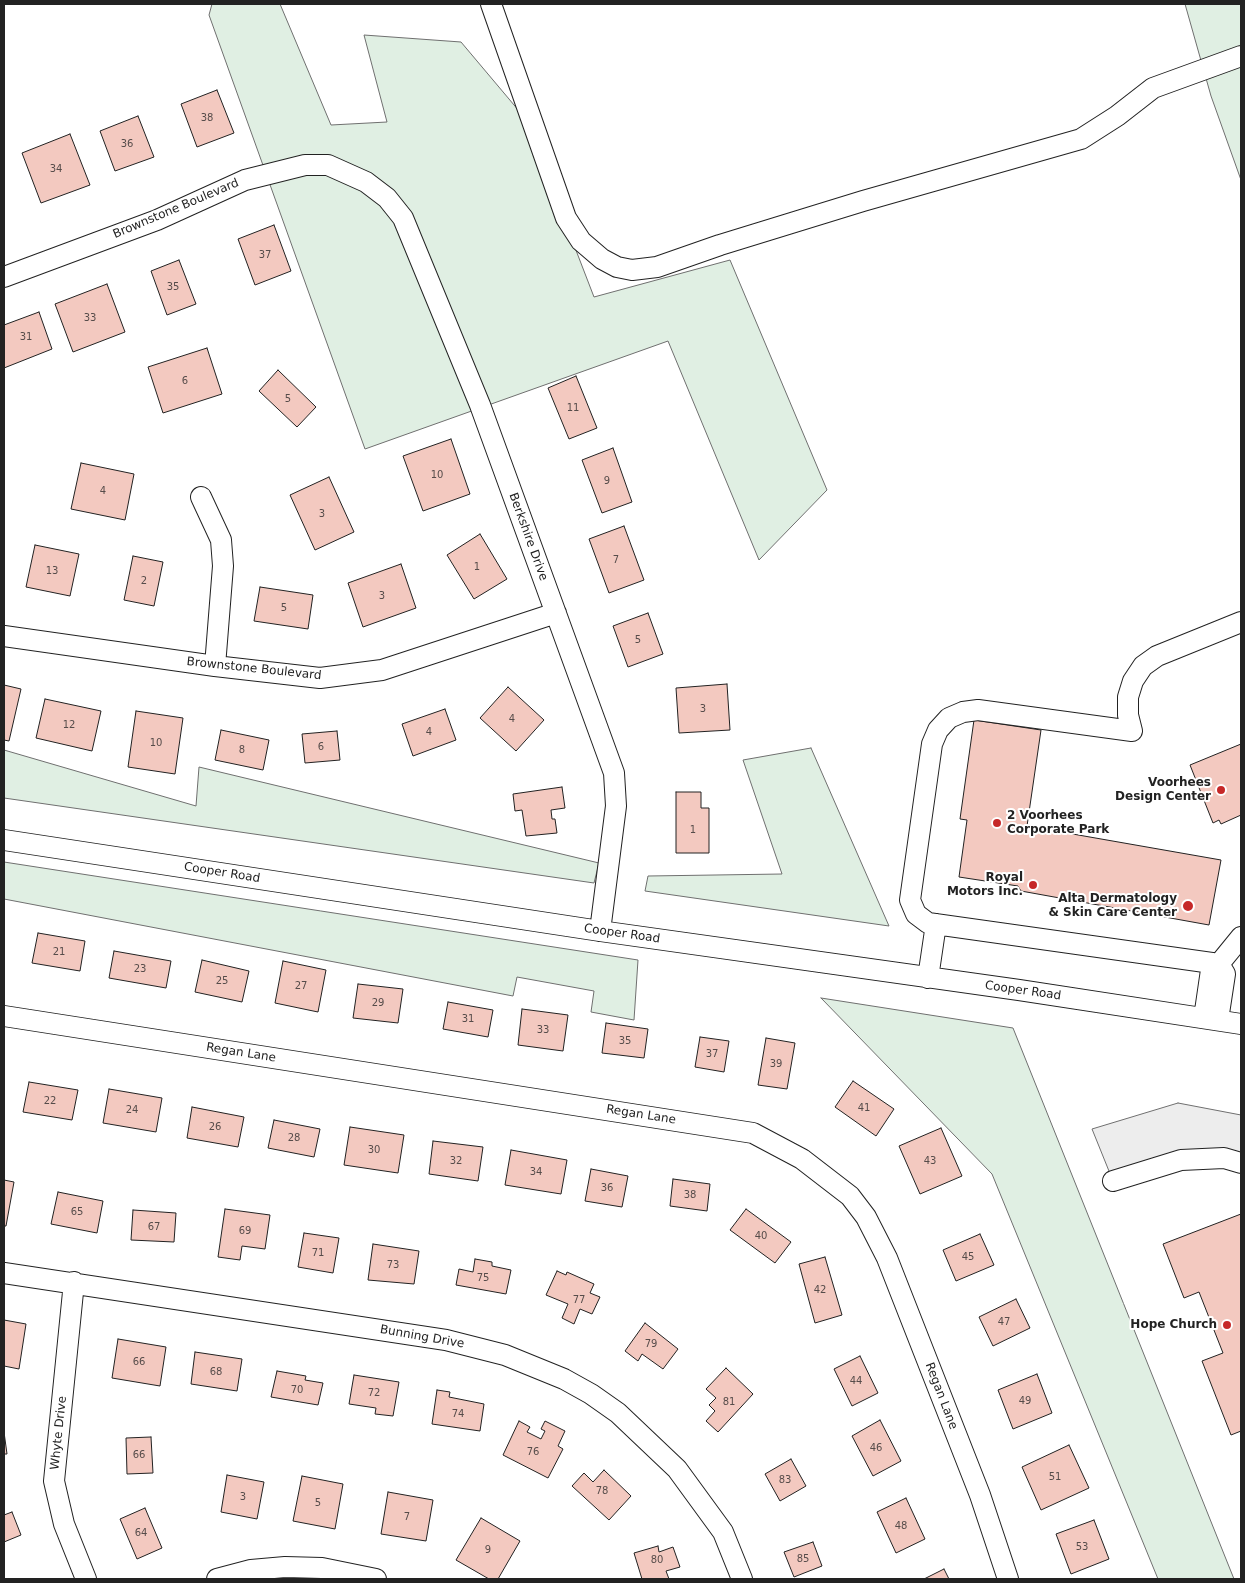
<!DOCTYPE html>
<html>
<head>
<meta charset="utf-8">
<style>
  body { margin:0 }
  #map { position:relative; width:1245px; height:1583px; overflow:hidden; background:#fff; font-family:"DejaVu Sans",sans-serif }
  canvas { display:block }
  .frame { position:absolute; inset:0; border:5px solid #222; pointer-events:none }
</style>
</head>
<body>
<div id="map">
<canvas width="1245" height="1583"></canvas>
<div class="frame"></div>
</div>
<script>
const g = document.querySelector('canvas').getContext('2d');
g.lineJoin = 'round';
function fill(path, color) { g.fillStyle = color; g.fill(path, 'evenodd'); }
const toPath = rows => new Path2D(rows.map(r => 'M' + r).join(''));
function stroke(path, color, width, dash) { g.strokeStyle = color; g.lineWidth = width; g.lineCap = dash ? 'butt' : 'round'; g.setLineDash(dash || []); g.stroke(path); }
function write(font, color, halo, rows, align = 'center') {
  g.font = font + ' "DejaVu Sans",sans-serif'; g.lineWidth = 4; g.setLineDash([]); g.textBaseline = 'middle'; g.strokeStyle = halo; g.fillStyle = color; for (const [text, x, y, turn = 0] of rows) {
    g.save(); g.translate(x, y); g.rotate((+turn || 0) * Math.PI / 180); g.textAlign = isNaN(turn) ? turn : align; if (halo) g.strokeText(text, 0, 0); g.fillText(text, 0, 0); g.restore();
  }
}
const green = toPath([
  [212,4,280,4,331,125,387,122,364,35,461,42,525,118,594,297,730,260,827,490,759,560,668,341,365,449,209,15,212,4],
  [1185,4,1241,4,1241,180,1211,96,1185,4],
  [811,748,889,926,645,891,648,876,782,874,743,760,811,748],
  [4,750,196,806,199,767,599,863,594,883,4,798,4,750],
  [4,862,638,960,634,1020,591,1012,594,991,517,977,513,996,4,899,4,862],
  [821,998,1013,1028,1234,1579,1158,1579,992,1174,821,998]
]);
fill(green, '#e0efe3');
stroke(green, '#6f6f6f', 1);
const parking = toPath([
  [1178,1103,1241,1115,1241,1163,1224,1158,1113,1181,1092,1129,1178,1103]
]);
fill(parking, '#ededed');
stroke(parking, '#6f6f6f', 1);
const building = toPath([
  [217,90,234,133,197,147,181,104,217,90],
  [138,116,154,157,115,171,100,131,138,116],
  [70,134,90,185,41,203,22,153,70,134],
  [274,225,291,271,255,285,238,239,274,225],
  [179,260,196,304,167,315,151,271,179,260],
  [107,284,125,332,73,352,55,304,107,284],
  [39,312,52,349,4,368,4,325,39,312],
  [207,348,222,394,163,413,148,367,207,348],
  [278,370,316,407,297,427,259,391,278,370],
  [576,376,597,428,569,439,548,388,576,376],
  [451,439,470,494,423,511,403,456,451,439],
  [613,448,632,502,602,513,582,460,613,448],
  [81,463,134,474,125,520,71,509,81,463],
  [329,477,354,532,315,550,290,495,329,477],
  [624,526,644,580,609,593,589,539,624,526],
  [480,534,507,579,474,599,447,555,480,534],
  [35,545,79,554,70,596,26,587,35,545],
  [133,556,163,562,154,606,124,600,133,556],
  [401,564,416,608,363,627,348,583,401,564],
  [260,587,313,595,308,629,254,621,260,587],
  [648,613,663,654,628,667,613,626,648,613],
  [727,684,730,730,679,733,676,688,727,684],
  [4,685,21,689,9,741,4,740,4,685],
  [508,687,544,720,516,751,480,718,508,687],
  [45,699,101,711,92,751,36,738,45,699],
  [445,709,456,740,413,756,402,724,445,709],
  [136,711,183,718,175,774,128,767,136,711],
  [974,720,1041,730,1027,826,1221,860,1209,925,1021,891,1018,886,959,877,967,820,960,819,974,720],
  [221,730,269,740,263,770,215,760,221,730],
  [337,731,340,760,305,763,302,734,337,731],
  [1241,744,1241,815,1221,824,1219,820,1213,823,1190,765,1241,744],
  [562,787,565,808,551,810,552,819,555,819,557,833,526,836,522,810,515,811,513,794,562,787],
  [676,792,701,792,701,808,709,808,709,853,676,853,676,792],
  [38,933,85,941,80,971,32,963,38,933],
  [114,951,171,961,166,988,109,978,114,951],
  [202,960,249,971,242,1002,195,992,202,960],
  [283,961,326,970,318,1012,275,1003,283,961],
  [358,984,403,989,398,1023,353,1018,358,984],
  [448,1002,493,1010,488,1037,443,1029,448,1002],
  [522,1009,568,1015,563,1051,518,1045,522,1009],
  [606,1023,648,1029,644,1058,602,1053,606,1023],
  [700,1037,729,1041,724,1072,695,1067,700,1037],
  [766,1038,795,1043,787,1089,758,1085,766,1038],
  [853,1081,894,1109,876,1136,835,1107,853,1081],
  [29,1082,78,1090,72,1120,23,1112,29,1082],
  [109,1089,162,1098,156,1132,103,1123,109,1089],
  [192,1107,244,1117,238,1147,187,1138,192,1107],
  [274,1120,320,1129,314,1157,268,1148,274,1120],
  [350,1127,404,1135,398,1173,344,1165,350,1127],
  [941,1128,962,1176,920,1194,899,1146,941,1128],
  [433,1141,483,1147,478,1181,429,1174,433,1141],
  [511,1150,567,1160,561,1194,505,1185,511,1150],
  [591,1169,628,1176,622,1207,585,1201,591,1169],
  [673,1179,710,1184,707,1211,670,1206,673,1179],
  [4,1180,14,1182,6,1226,4,1226,4,1180],
  [58,1192,103,1201,97,1233,51,1224,58,1192],
  [225,1209,270,1215,265,1249,242,1246,240,1260,218,1257,225,1209],
  [746,1209,791,1242,775,1263,730,1230,746,1209],
  [133,1210,176,1213,174,1242,131,1240,133,1210],
  [1241,1214,1241,1431,1231,1435,1202,1361,1223,1353,1199,1292,1184,1298,1163,1244,1241,1214],
  [304,1233,339,1238,333,1273,298,1267,304,1233],
  [980,1234,994,1265,956,1281,943,1250,980,1234],
  [373,1244,419,1251,414,1284,368,1280,373,1244],
  [825,1257,842,1315,815,1323,799,1264,825,1257],
  [475,1259,492,1262,492,1266,511,1270,506,1294,456,1285,459,1269,473,1272,475,1259],
  [557,1271,566,1275,567,1272,594,1284,590,1293,600,1297,592,1314,580,1309,574,1324,562,1318,568,1304,546,1295,557,1271],
  [1016,1299,1030,1328,993,1346,979,1317,1016,1299],
  [4,1320,26,1324,19,1369,4,1366,4,1320],
  [645,1323,678,1349,663,1369,642,1354,638,1361,625,1351,645,1323],
  [118,1339,166,1347,160,1386,112,1378,118,1339],
  [195,1352,242,1359,237,1391,191,1384,195,1352],
  [860,1356,878,1393,852,1406,834,1369,860,1356],
  [726,1368,753,1394,718,1432,706,1421,715,1411,709,1405,716,1398,706,1389,726,1368],
  [277,1371,306,1376,305,1380,323,1383,318,1405,271,1397,277,1371],
  [1037,1374,1052,1413,1013,1429,998,1390,1037,1374],
  [354,1375,399,1382,393,1416,375,1414,376,1408,349,1404,354,1375],
  [437,1390,450,1392,449,1397,484,1404,480,1431,432,1424,437,1390],
  [880,1420,901,1461,873,1476,852,1436,880,1420],
  [519,1421,530,1427,527,1432,541,1439,545,1431,541,1429,545,1421,565,1431,558,1446,563,1449,548,1478,503,1455,519,1421],
  [4,1432,7,1454,4,1454,4,1432],
  [151,1437,153,1473,127,1474,126,1438,151,1437],
  [1069,1445,1089,1488,1041,1510,1022,1467,1069,1445],
  [791,1459,806,1486,780,1501,765,1474,791,1459],
  [604,1470,631,1496,609,1520,572,1486,584,1473,593,1482,604,1470],
  [227,1475,264,1482,257,1519,221,1512,227,1475],
  [302,1476,343,1484,335,1529,293,1521,302,1476],
  [388,1492,433,1500,426,1541,381,1534,388,1492],
  [906,1498,925,1539,896,1553,877,1512,906,1498],
  [145,1508,162,1548,137,1559,120,1519,145,1508],
  [12,1512,21,1535,4,1542,4,1515,12,1512],
  [481,1518,520,1541,498,1579,489,1579,456,1560,481,1518],
  [1094,1520,1109,1559,1071,1574,1056,1534,1094,1520],
  [813,1542,822,1566,794,1577,784,1552,813,1542],
  [658,1546,659,1552,673,1547,680,1567,666,1571,669,1579,642,1579,634,1553,658,1546],
  [944,1569,949,1579,924,1579,944,1569]
]);
fill(building, '#f3c9c0');
stroke(building, '#222', 1);
const minor = toPath([
  [491,4,566,218,581,241,602,259,617,267,632,270,657,267,720,245,863,201,1081,139,1117,116,1153,88,1241,56],
  [4,277,157,220,245,180,305,165,328,165,366,182,387,198,403,218,480,405,614,773,616,806,600,931],
  [201,497,221,540,223,566,215,666],
  [4,636,215,666,320,678,382,670,556,613],
  [4,840,600,931,1019,990,1241,1024],
  [1219,964,928,923,916,914,910,900,932,744,938,730,949,718,963,712,978,710,1132,731,1128,715,1128,697,1133,681,1143,666,1157,656,1241,622],
  [928,978,936,924],
  [4,1016,753,1133,802,1159,850,1196,866,1217,887,1258,980,1495,1008,1579],
  [1204,1018,1211,970,1219,964,1241,937],
  [1218,1020,1225,974,1219,964],
  [1113,1181,1181,1160,1224,1158,1241,1163],
  [4,1273,446,1340,505,1355,564,1379,591,1394,618,1413,677,1469,723,1532,742,1579],
  [74,1282,54,1481,64,1524,86,1579],
  [217,1579,251,1570,285,1567,322,1568,376,1579]
]);
stroke(minor, '#222', 22);
stroke(minor, '#fff', 20);
for (const [x, y, r, color] of [
  [1221,790,5,"#c62828"],
  [997,823,5,"#c62828"],
  [1033,885,5,"#c62828"],
  [1188,906,6,"#c62828"],
  [1227,1325,5,"#c62828"]
]) { const dot = new Path2D(); dot.arc(x, y, r, 0, 2 * Math.PI); g.fillStyle = color; g.fill(dot); stroke(dot, '#fff', 2); }
write('10px', '#564c4a', null, [
  ["38",207,118],
  ["36",127,144],
  ["34",56,169],
  ["37",265,255],
  ["35",173,287],
  ["33",90,318],
  ["31",26,337],
  ["6",185,381],
  ["5",288,399],
  ["11",573,408],
  ["10",437,475],
  ["9",607,481],
  ["4",103,491],
  ["3",322,514],
  ["7",616,560],
  ["1",477,567],
  ["13",52,571],
  ["2",144,581],
  ["3",382,596],
  ["5",284,608],
  ["5",638,640],
  ["3",703,709],
  ["4",512,719],
  ["12",69,725],
  ["4",429,732],
  ["10",156,743],
  ["6",321,747],
  ["8",242,750],
  ["1",693,830],
  ["21",59,952],
  ["23",140,969],
  ["25",222,981],
  ["27",301,986],
  ["29",378,1003],
  ["31",468,1019],
  ["33",543,1030],
  ["35",625,1041],
  ["37",712,1054],
  ["39",776,1064],
  ["22",50,1101],
  ["41",864,1108],
  ["24",132,1110],
  ["26",215,1127],
  ["28",294,1138],
  ["30",374,1150],
  ["32",456,1161],
  ["43",930,1161],
  ["34",536,1172],
  ["36",607,1188],
  ["38",690,1195],
  ["65",77,1212],
  ["67",154,1227],
  ["69",245,1231],
  ["40",761,1236],
  ["71",318,1253],
  ["45",968,1257],
  ["73",393,1265],
  ["75",483,1278],
  ["42",820,1290],
  ["77",579,1300],
  ["47",1004,1322],
  ["79",651,1344],
  ["66",139,1362],
  ["68",216,1372],
  ["44",856,1381],
  ["70",297,1390],
  ["72",374,1393],
  ["49",1025,1401],
  ["81",729,1402],
  ["74",458,1414],
  ["46",876,1448],
  ["76",533,1452],
  ["66",139,1455],
  ["51",1055,1477],
  ["83",785,1480],
  ["78",602,1491],
  ["3",243,1497],
  ["5",318,1503],
  ["7",407,1517],
  ["48",901,1526],
  ["64",141,1533],
  ["53",1082,1547],
  ["9",488,1550],
  ["85",803,1559],
  ["80",657,1560]
]);
write('12px', '#222', '#fff', [
  ["Brownstone Boulevard",176,209,-23],
  ["Berkshire Drive",528,537,70],
  ["Brownstone Boulevard",254,669,6],
  ["Cooper Road",222,873,9],
  ["Cooper Road",622,934,8],
  ["Cooper Road",1023,991,8],
  ["Regan Lane",241,1053,9],
  ["Regan Lane",641,1115,9],
  ["Bunning Drive",422,1337,10],
  ["Regan Lane",941,1396,69],
  ["Whyte Drive",59,1433,-84]
]);
write('bold 12px', '#222', '#fff', [
  ["Voorhees",1211,783],
  ["Design Center",1211,797],
  ["2 Voorhees",1007,816,"left"],
  ["Corporate Park",1007,830,"left"],
  ["Royal",1023,878],
  ["Motors Inc.",1023,892],
  ["Alta Dermatology",1177,899],
  ["& Skin Care Center",1177,913],
  ["Hope Church",1217,1325]
], 'right');
</script>
</body>
</html>
